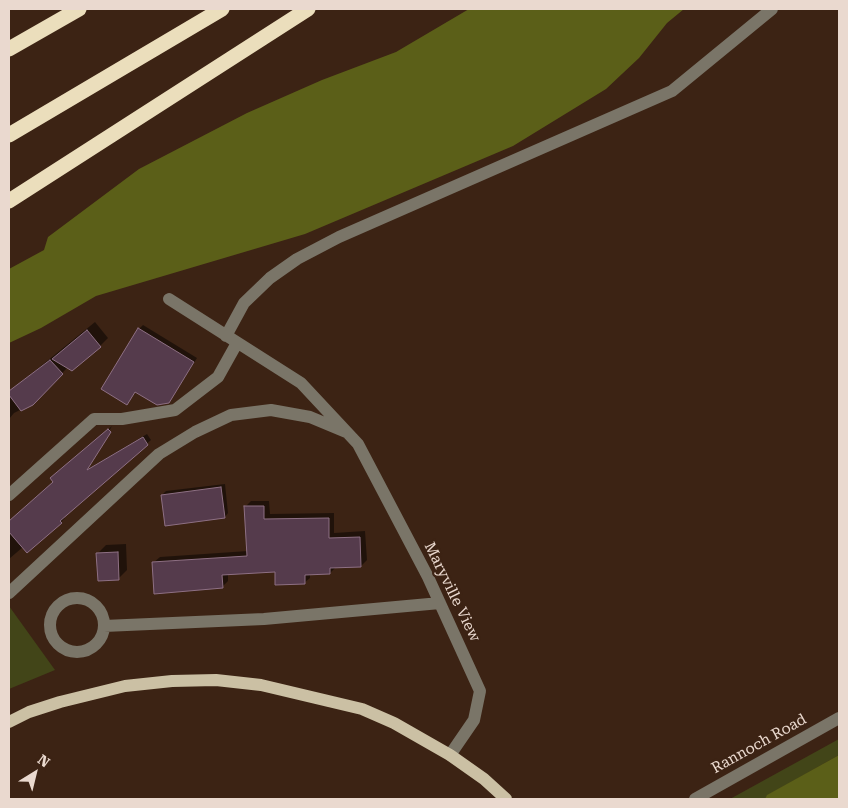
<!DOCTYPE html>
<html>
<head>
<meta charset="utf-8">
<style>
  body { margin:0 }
  #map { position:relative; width:848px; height:808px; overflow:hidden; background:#3c2314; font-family:"Roboto Serif",serif }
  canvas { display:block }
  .frame { position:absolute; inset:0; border:10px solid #ead9cf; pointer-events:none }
  .north { position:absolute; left:10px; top:748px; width:50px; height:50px; -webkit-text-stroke:4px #3c2314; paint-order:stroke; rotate:36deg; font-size:14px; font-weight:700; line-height:20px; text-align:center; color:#ead9cf }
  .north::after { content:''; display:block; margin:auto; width:18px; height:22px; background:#ead9cf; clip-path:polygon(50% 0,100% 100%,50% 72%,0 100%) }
</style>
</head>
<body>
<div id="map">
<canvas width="848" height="808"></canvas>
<div class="frame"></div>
<div class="north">N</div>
</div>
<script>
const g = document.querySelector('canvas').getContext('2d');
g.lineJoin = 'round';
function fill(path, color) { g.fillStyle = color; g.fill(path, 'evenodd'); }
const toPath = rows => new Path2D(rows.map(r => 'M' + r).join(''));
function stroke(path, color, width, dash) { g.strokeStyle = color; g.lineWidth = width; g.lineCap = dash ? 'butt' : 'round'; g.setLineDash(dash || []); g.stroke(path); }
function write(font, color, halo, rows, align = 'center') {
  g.font = font + ' "Roboto Serif",serif'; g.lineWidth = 4.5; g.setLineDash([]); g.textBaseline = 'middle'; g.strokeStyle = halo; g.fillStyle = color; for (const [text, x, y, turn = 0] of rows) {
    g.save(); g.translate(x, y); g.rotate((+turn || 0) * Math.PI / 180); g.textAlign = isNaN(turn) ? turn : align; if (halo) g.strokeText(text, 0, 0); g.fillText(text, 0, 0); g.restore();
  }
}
fill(toPath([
  [9,606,55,670,9,689],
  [839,739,839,755,768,795,765,799,730,799]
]), '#424518');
fill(toPath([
  [469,9,684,9,667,23,639,58,606,89,513,146,305,234,96,296,41,328,9,343,9,269,44,250,48,237,139,169,247,113,322,80,396,52],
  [839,755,839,799,765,799,767,795]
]), '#5b5f18');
fill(toPath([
  [95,322,108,338,100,346,68,367,32,404,14,413,9,419,9,392],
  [143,325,197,358,169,402,136,391,127,404,139,329],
  [112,426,88,469,147,434,151,440,63,516,65,518,61,522,27,551,23,547,9,559,9,522,55,482,56,475],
  [225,484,228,513,225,517,162,495,166,491],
  [251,501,269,501,270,514,334,513,334,533,365,531,367,560,361,566,336,567,330,573,310,573,310,578,304,583,276,570,228,573,228,581,222,587,154,562,160,557,248,551,245,507],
  [126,544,127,570,119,578,97,554,106,545]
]), '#0007');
const building = toPath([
  [138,328,194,362,169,403,157,405,135,392,127,405,101,389,138,328],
  [87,330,101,347,72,371,52,359,87,330],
  [50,360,63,374,33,405,21,411,9,395,9,391,50,360],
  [108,429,111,432,87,470,143,437,148,445,60,521,62,523,27,553,9,532,9,521,53,482,50,478,108,429],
  [221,487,225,518,165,526,161,495,221,487],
  [244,506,264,506,264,519,329,518,329,538,360,537,361,567,330,568,330,574,305,575,305,584,275,585,275,572,222,575,223,588,154,594,152,562,247,556,244,506],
  [118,552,119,580,98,581,96,553,118,552]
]);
fill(building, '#553b4c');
stroke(building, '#8e7084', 1);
stroke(toPath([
  [169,299,301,383,358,444,428,577,480,691,474,720,450,755],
  [226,336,244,303,270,278,297,259,339,237,672,91,772,9],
  [9,495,94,419,122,419,175,410,218,377,237,343],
  [9,593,159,454,195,432,231,415,271,410,310,417,346,432],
  '50 625a27 27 0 1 1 54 0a27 27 0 1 1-54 0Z',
  [104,626,264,619,440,603],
  [695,799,839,718]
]), '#7a7568', 12);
stroke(toPath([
  [9,722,29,712,60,702,125,686,172,681,216,680,261,685,362,709,394,723,450,755,484,779,506,799]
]), '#cbc0a4', 12);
stroke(toPath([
  [9,49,79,9],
  [9,135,222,9],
  [9,201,308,9]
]), '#ebdebc', 15);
write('15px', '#ead9cf', '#3c2314', [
  ["Maryville View",452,592,64],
  ["Rannoch Road",759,744,-29]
]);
</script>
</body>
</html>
